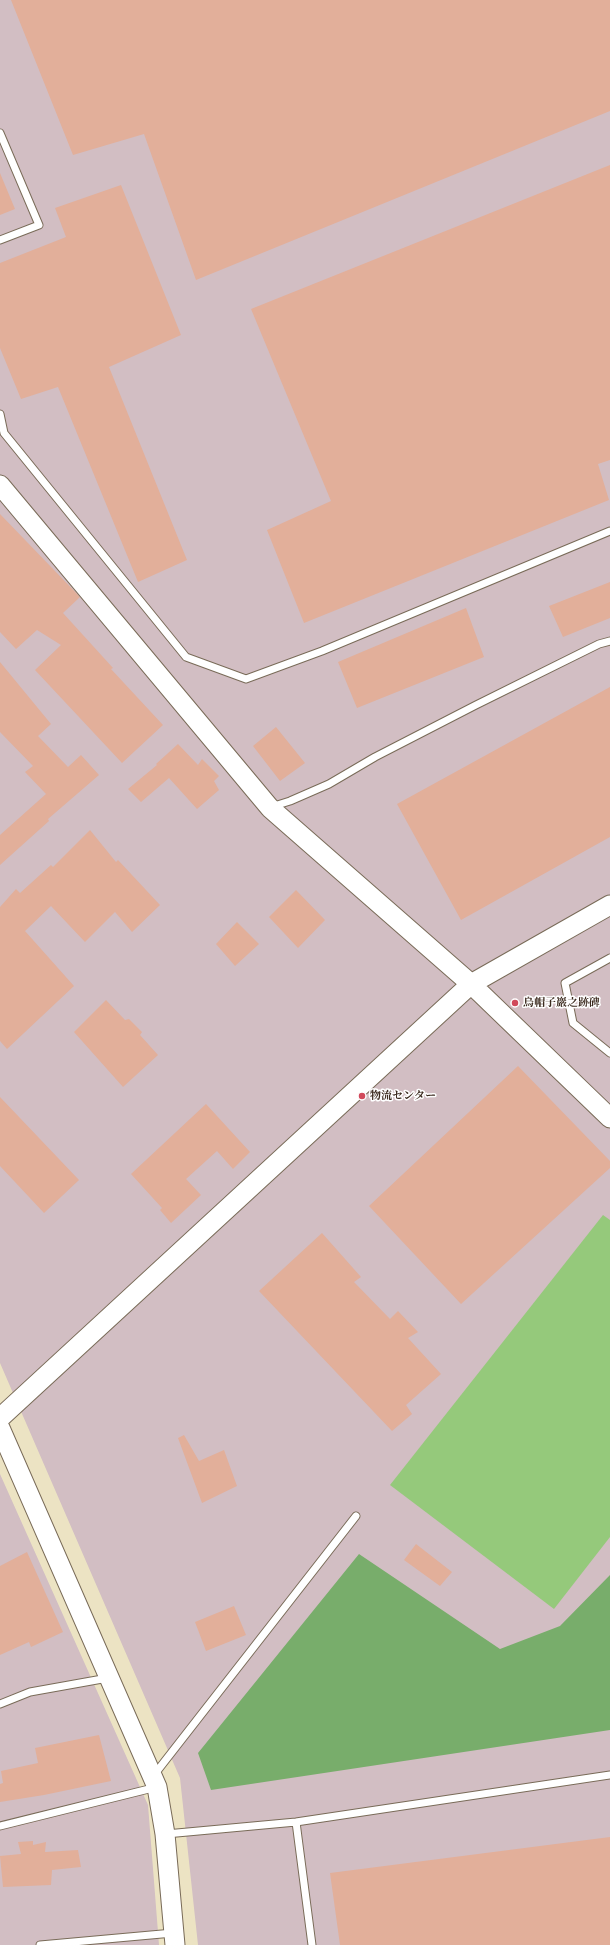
<!DOCTYPE html>
<html>
<head>
<meta charset="utf-8">
<style>
  body { margin:0 }
  canvas { display:block; background:#ece3c3 }
</style>
</head>
<body>
<canvas width="610" height="1945"></canvas>
<script>
const g = document.querySelector('canvas').getContext('2d');
g.lineJoin = 'round';
function fill(path, color) { g.fillStyle = color; g.fill(path, 'evenodd'); }
const toPath = rows => new Path2D(rows.map(r => 'M' + r).join(''));
function stroke(path, color, width, dash) { g.strokeStyle = color; g.lineWidth = width; g.lineCap = dash ? 'butt' : 'round'; g.setLineDash(dash || []); g.stroke(path); }
function write(font, color, halo, rows, align = 'center') {
  g.font = font + ' Alegreya,"Noto Serif JP",serif'; g.lineWidth = 3; g.setLineDash([]); g.textBaseline = 'middle'; g.strokeStyle = halo; g.fillStyle = color; for (const [text, x, y, turn = 0] of rows) {
    g.save(); g.translate(x, y); g.rotate((+turn || 0) * Math.PI / 180); g.textAlign = isNaN(turn) ? turn : align; if (halo) g.strokeText(text, 0, 0); g.fillText(text, 0, 0); g.restore();
  }
}
fill(toPath([
  [0,0,610,0,610,1945,198,1945,180,1778,0,1363],
  [0,1474,148,1805,159,1945,0,1945]
]), '#d2bec3');
fill(toPath([
  [603,1215,610,1220,610,1537,554,1609,390,1485]
]), '#95c97b');
fill(toPath([
  [359,1554,500,1649,560,1626,610,1575,610,1730,211,1790,198,1753]
]), '#78ad6b');
fill(toPath([
  [11,0,610,0,610,111,196,280,144,134,73,155],
  [610,165,610,460,598,464,609,500,304,623,267,530,331,501,251,309],
  [0,173,15,209,0,215],
  [121,185,181,335,109,367,187,560,138,582,58,387,21,399,0,348,0,263,66,237,55,208],
  [0,514,80,597,63,613,113,668,111,669,163,725,122,763,35,670,61,645,37,630,16,649,0,632],
  [610,582,610,618,563,637,549,606],
  [466,608,484,657,357,708,338,662],
  [0,662,51,724,38,736,68,767,81,755,99,775,48,819,49,821,0,865,0,835,46,794,25,772,33,766,0,732],
  [610,687,610,837,461,920,397,804],
  [276,727,305,763,280,781,253,746],
  [178,744,198,765,202,759,219,776,214,781,219,790,197,809,169,778,141,802,128,789,157,765,156,764],
  [90,830,116,862,118,860,160,905,132,932,115,912,85,942,51,906,25,931,74,986,7,1049,0,1041,0,907,16,889,20,893,51,865,53,867],
  [296,890,325,920,298,948,269,917],
  [237,922,259,944,235,966,216,944],
  [106,1000,125,1020,129,1019,142,1032,140,1035,158,1055,123,1087,74,1032],
  [518,1066,610,1161,610,1168,461,1304,369,1206],
  [0,1097,79,1180,44,1213,0,1166],
  [206,1104,250,1152,233,1169,217,1151,186,1179,201,1195,171,1223,160,1210,162,1208,131,1174],
  [322,1233,361,1277,354,1282,390,1319,398,1311,418,1332,408,1338,441,1374,406,1405,412,1414,392,1431,259,1291],
  [184,1435,199,1461,224,1450,237,1486,202,1503,178,1438],
  [416,1544,452,1572,440,1586,404,1560],
  [27,1552,63,1632,31,1647,29,1642,0,1655,0,1566],
  [234,1606,246,1635,206,1651,195,1622],
  [99,1735,111,1781,44,1795,0,1802,0,1784,3,1783,1,1771,38,1763,35,1748],
  [610,1837,610,1945,340,1945,330,1873],
  [33,1841,33,1845,46,1842,45,1852,78,1850,81,1867,52,1870,51,1885,3,1887,0,1856,21,1854,18,1842]
]), '#e2af9a');
const service = toPath([
  [0,133,39,225,0,240],
  [0,414,4,433,186,657,246,679,322,651,610,531],
  [271,807,290,801,329,784,375,757,476,705,599,644,610,641],
  [610,958,565,983,573,1023,610,1053],
  [0,1704,30,1692,108,1678],
  [154,1775,356,1516],
  [296,1822,312,1945],
  [0,1826,157,1787],
  [166,1834,296,1822,610,1775],
  [40,1945,173,1933]
]);
const tertiary = toPath([
  [0,485,270,808,471,984,610,1118],
  [0,1418,471,984,610,905],
  [0,1428,157,1787,165,1834,175,1945]
]);
stroke(service, '#796b58', 9);
stroke(tertiary, '#796b58', 21);
stroke(service, '#fff', 7);
stroke(tertiary, '#fff', 19);
for (const [x, y, r, color] of [
  [515,1003,4,"#d1495b"],
  [362,1096,4,"#d1495b"]
]) { const dot = new Path2D(); dot.arc(x, y, r, 0, 2 * Math.PI); g.fillStyle = color; g.fill(dot); stroke(dot, '#fff', 1.5); }
write('bold 11px', '#3b2a1e', '#fff', [
  ["烏帽子巖之跡碑",523,1003],
  ["物流センター",370,1096]
], 'left');
</script>
</body>
</html>
